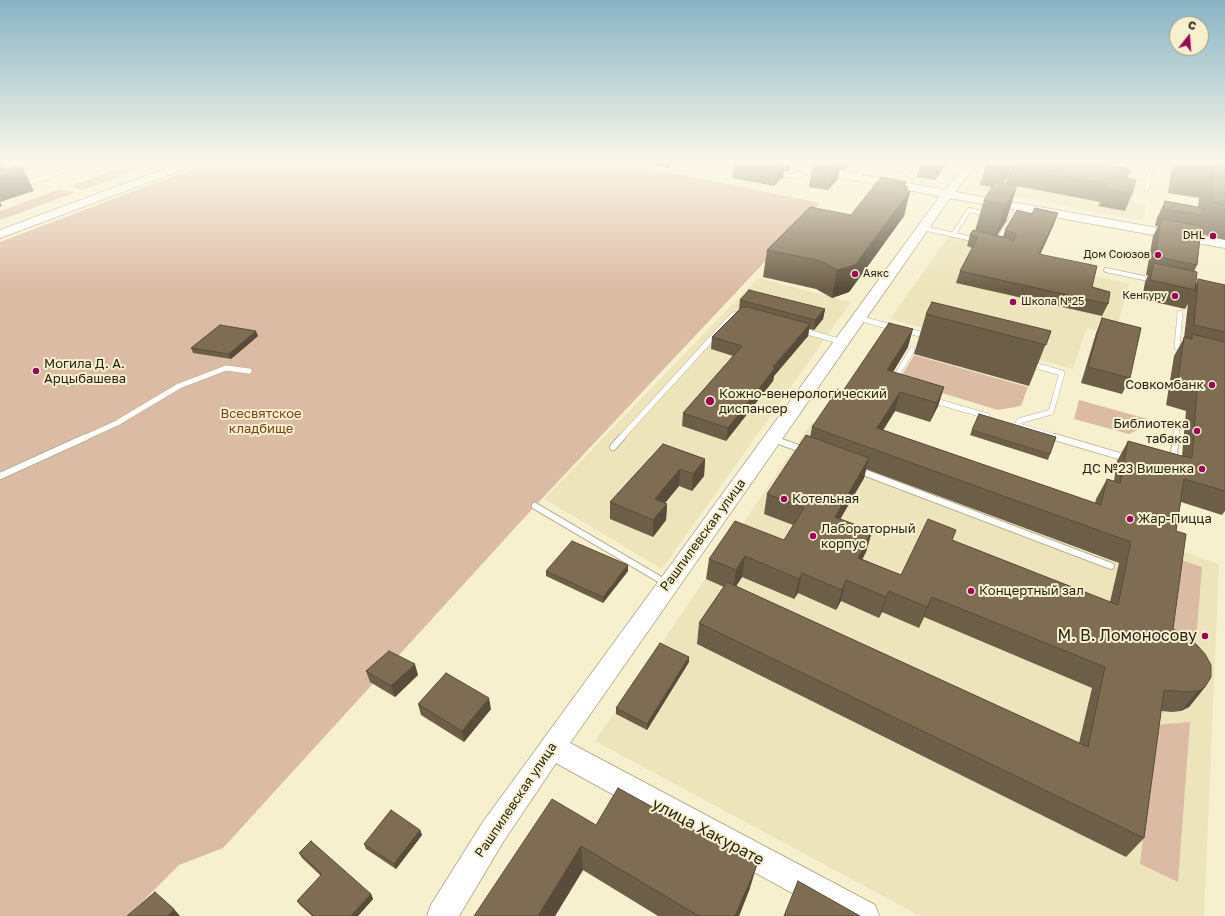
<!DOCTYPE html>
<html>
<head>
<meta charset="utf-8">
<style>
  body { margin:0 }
  #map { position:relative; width:1225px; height:916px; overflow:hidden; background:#f7f0cf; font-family:"Golos Text",sans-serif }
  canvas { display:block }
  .north { position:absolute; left:1169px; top:16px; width:40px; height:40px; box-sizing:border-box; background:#f7f0cf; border:1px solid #a39e85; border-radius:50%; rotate:17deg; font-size:11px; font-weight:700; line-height:16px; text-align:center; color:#262417 }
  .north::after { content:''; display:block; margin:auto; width:14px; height:18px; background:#9a0858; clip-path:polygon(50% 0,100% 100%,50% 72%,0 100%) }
</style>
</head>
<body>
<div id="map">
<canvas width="1225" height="916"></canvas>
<div class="north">С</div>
</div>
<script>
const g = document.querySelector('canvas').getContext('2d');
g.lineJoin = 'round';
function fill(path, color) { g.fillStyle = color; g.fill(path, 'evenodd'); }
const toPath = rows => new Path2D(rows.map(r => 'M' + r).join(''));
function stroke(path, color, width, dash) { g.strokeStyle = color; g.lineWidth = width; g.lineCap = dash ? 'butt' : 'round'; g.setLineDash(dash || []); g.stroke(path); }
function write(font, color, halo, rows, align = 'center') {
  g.font = font + ' "Golos Text",sans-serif'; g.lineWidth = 4; g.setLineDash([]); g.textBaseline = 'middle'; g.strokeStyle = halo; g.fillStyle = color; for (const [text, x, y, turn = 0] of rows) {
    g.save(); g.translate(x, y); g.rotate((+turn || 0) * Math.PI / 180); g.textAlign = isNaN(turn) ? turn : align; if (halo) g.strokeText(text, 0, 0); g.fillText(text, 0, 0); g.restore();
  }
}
fill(toPath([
  [993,161,1111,161,1106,179,1137,184,1132,203,1146,206,1143,221,975,189],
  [949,236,991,245,990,248,1096,271,1094,276,1129,284,1115,335,1087,328,1073,369,890,319],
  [758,278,851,302,662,569,544,499],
  [812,422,1219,564,1204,916,920,916,595,741]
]), '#ede4bb');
fill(toPath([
  [0,161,37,161,46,164,27,170],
  [140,161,162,161,82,190,70,186],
  [213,161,612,161,820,203,535,506,223,848,179,865,128,916,0,916,0,242],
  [61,189,74,193,0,220,0,211],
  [914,355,1028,387,1021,406,998,410,899,380],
  [1079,400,1155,421,1129,434,1074,419],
  [1178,559,1202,567,1194,664,1169,644],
  [1190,722,1178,882,1140,864,1156,725]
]), '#dcbba4');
const laneFar2 = toPath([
  [672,161,728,166,742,164,746,161],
  [1141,161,1151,165,1147,189],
  [905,172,914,161],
  [776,174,794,176,815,170],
  [857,177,865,166,866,161],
  [22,185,94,161],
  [923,228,977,240],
  [953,235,969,210,988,214],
  [997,242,1018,208],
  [1106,270,1153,280]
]);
const laneFar1 = toPath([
  [1180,313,1177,347,1187,349],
  [859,318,894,328],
  [801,330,842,342],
  [905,330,927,336],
  [894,380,912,350],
  [932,400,987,416],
  [1016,425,1059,438],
  [1017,426,1019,421,1051,412,1062,373,1030,364],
  [84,438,117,423,179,386,226,368,249,371],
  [621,438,733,315,742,314],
  [1176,438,1177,425]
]);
const lane = toPath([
  [1055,437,1126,458],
  [773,439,804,450],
  [613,447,622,437],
  [1173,461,1176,437],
  [858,470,1111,566],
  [0,476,86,437],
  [535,506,666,583]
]);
const secondary = toPath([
  [186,161,201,161,200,163,0,238,0,230,186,161],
  [760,161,783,161,945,190,969,161,979,161,955,192,1225,240,1225,248,950,198,570,743,875,905,879,916,834,916,556,763,503,842,459,916,427,916,431,905,483,822,940,196,765,164,760,161]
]);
stroke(laneFar2, '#bab393', 5.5);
stroke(laneFar1, '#bab393', 6);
stroke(lane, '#bab393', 8);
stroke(secondary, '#bab393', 2);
stroke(laneFar2, '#fff', 4);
stroke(laneFar1, '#fff', 5);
stroke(lane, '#fff', 6);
fill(secondary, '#fff');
fill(toPath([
  [115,161,132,161,125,164],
  [632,161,673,161,672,165,668,168],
  [734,161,782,161,785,165,790,170,784,171,783,178,780,179,774,186,732,178],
  [813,161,852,161,844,170,839,170,838,179,828,190,809,187],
  [921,161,948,161,935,180,917,177],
  [987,161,1012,161,1008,175,1003,184,1005,184,1011,168,1107,165,1127,178,1132,194,1125,211,1098,206,1100,202,1017,186,1006,221,997,235,1003,237,1005,230,1054,224,1040,254,1092,287,1108,304,1102,316,956,283,960,271,972,248,967,246,970,235,975,231,984,200,992,187,980,185],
  [1160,161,1225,161,1225,240,1201,234,1197,265,1194,272,1196,284,1198,279,1225,285,1225,511,1222,515,1181,502,1176,531,1173,629,1205,687,1189,707,1181,711,1172,712,1161,711,1144,838,1126,857,697,644,699,623,724,587,706,579,709,559,784,540,793,525,764,514,767,494,810,437,812,427,843,391,908,347,893,372,944,387,938,406,930,422,895,411,883,430,1095,503,1096,499,1107,479,1114,481,1117,461,1128,441,1182,456,1186,411,1166,405,1174,356,1184,338,1188,304,1185,309,1142,299,1145,282,1148,275,1146,275,1153,236,1158,226,1155,226,1157,218,1165,201,1198,207,1199,198,1168,193,1172,166,1160,164],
  [866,469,1119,563,1110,602,952,540,901,575,862,559,866,552,872,531,840,519,864,478],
  [742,577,794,599,798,593,836,610,841,601,879,618,882,612,919,628,924,617,1092,688,1079,743,736,586],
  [905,186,907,191,910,191,904,216,849,292,832,298,816,289,763,277,767,250,851,215],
  [740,300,825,309,823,319,814,330,809,329,808,336,774,376,773,381,726,441,682,426,683,413,733,356,711,349,712,337,739,310],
  [926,314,1051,331,1029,386,914,354],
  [1102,318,1130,378,1122,394,1081,383,1096,333],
  [258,336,231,359,193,353,191,348],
  [972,430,1050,454,1048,460,970,435],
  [663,444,705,459,704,476,692,491,679,486,665,503,667,504,666,520,653,537,610,519,610,502],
  [628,565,628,571,603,603,546,576,546,571],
  [689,657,689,662,647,730,616,714,616,708],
  [366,671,418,675,395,697,370,682],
  [418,704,491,709,464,742,421,715],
  [596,825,750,888,739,916,658,916,583,870,555,916,474,916],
  [420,830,422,835,396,869,366,849,364,844],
  [299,853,371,894,373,899,358,916,312,916,300,905,297,901,321,876,302,858]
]), '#6d5e47');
fill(toPath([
  [123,161,132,161,125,164],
  [671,161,673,161,672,165,668,168,668,163],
  [778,161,785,161,784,167,791,166,790,170,784,171,783,178,780,179,774,186,777,162],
  [834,161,841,161,838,179,828,190],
  [846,161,852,161,844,170],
  [940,161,948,161,935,180],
  [1010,161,1012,161,1008,175,1000,189,1007,165],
  [3,162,8,174,24,169,34,191,0,202,2,206,0,207,0,163],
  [906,182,901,202,905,190,908,187,905,197,910,191,904,216,849,292,832,298,837,270],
  [1017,186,1006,221,994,240,1006,205],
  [1058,213,1054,224,1035,266,1039,254],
  [825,309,823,319,814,330,815,320],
  [810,324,808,336,774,376,773,381,726,441,728,428,773,367],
  [913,329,908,347,882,390,887,370],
  [256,331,258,336,231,359,229,354],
  [944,387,938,406,930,422,937,403],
  [900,392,895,411,872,448,877,428],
  [869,458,864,478,830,537,835,517],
  [705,459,704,476,692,491,693,474],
  [680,469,679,486,655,515,655,499],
  [667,504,666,520,653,537,653,520],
  [872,531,866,552,853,578,858,558],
  [745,556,742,577,733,591,736,570],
  [628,565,628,571,603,603,603,597],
  [802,573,798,593,794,599,799,579],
  [846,580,841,601,836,610,842,590],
  [889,591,882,612,879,618,886,597],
  [932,597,924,617,919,628,927,607],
  [689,657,689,662,647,730,647,724],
  [415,664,418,675,395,697,391,686],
  [1205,687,1189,707,1181,711,1198,691],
  [489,698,491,709,464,742,462,731],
  [420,830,422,835,396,869,394,864],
  [581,846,583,870,555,916,538,916],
  [757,865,750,888,739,916,735,916],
  [371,894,373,899,358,916,351,916],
  [174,909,180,916,168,916]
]), '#594c3a');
const building = toPath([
  [657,161,671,161,668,163,657,161],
  [987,161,1010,161,1007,165,987,161],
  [1014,161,1108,161,1107,165,1130,169,1127,178,1136,180,1132,194,1105,189,1107,184,1011,168,1014,161],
  [1182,161,1225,161,1225,204,1211,201,1213,168,1182,163,1182,161],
  [785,165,791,166,784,167,785,165],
  [14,166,24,169,0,176,0,170,14,166],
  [881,177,906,182,903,186,908,187,905,190,910,191,855,265,837,270,821,261,767,250,810,207,851,215,881,177],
  [995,182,1017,186,1006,205,984,200,995,182],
  [1165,201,1203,208,1202,215,1163,209,1165,201],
  [1035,208,1058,213,1039,254,1097,266,1092,287,1110,292,1108,304,960,271,978,237,970,235,973,230,1008,238,1013,241,1016,237,1016,234,1005,230,1017,210,1032,214,1035,208],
  [1161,219,1201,226,1197,265,1155,256,1161,219],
  [1154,263,1197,272,1195,290,1150,280,1154,263],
  [1198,279,1225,285,1225,332,1194,325,1198,279],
  [749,290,825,309,815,320,740,300,749,290],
  [932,302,1051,331,1046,345,926,314,932,302],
  [742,307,748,307,810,324,773,367,775,368,728,428,683,413,742,346,712,337,742,307],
  [1102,318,1141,328,1130,378,1088,367,1102,318],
  [889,323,913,329,887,370,944,387,937,403,900,392,877,428,1101,505,1107,479,1120,483,1128,441,1182,456,1192,458,1197,391,1177,386,1184,337,1192,339,1192,334,1225,342,1225,491,1184,479,1176,531,1186,534,1173,629,1186,636,1197,645,1205,654,1211,665,1211,677,1205,687,1198,691,1188,692,1164,690,1144,838,699,623,727,582,1088,747,1105,667,932,597,927,607,889,591,886,597,846,580,842,590,802,573,799,579,745,556,736,570,709,559,735,521,784,540,804,508,767,494,806,435,869,458,835,517,872,531,858,558,901,575,928,519,956,530,952,540,1118,605,1131,542,812,427,838,389,843,391,889,323],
  [220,325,256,331,229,354,191,348,220,325],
  [979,414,1056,437,1050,454,972,430,979,414],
  [663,444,705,459,693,474,680,469,655,499,667,504,653,520,610,502,663,444],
  [572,541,628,565,603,597,546,571,572,541],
  [660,643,689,657,647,724,616,708,660,643],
  [389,651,415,664,391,686,366,671,389,651],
  [446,673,489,698,462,731,418,704,446,673],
  [618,788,757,865,735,916,699,916,581,846,538,916,474,916,552,799,596,825,618,788],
  [391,810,420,830,394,864,364,844,391,810],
  [311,841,371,894,351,916,314,916,297,901,322,874,299,853,311,841],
  [798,881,860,916,784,916,798,881],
  [155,892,174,909,168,916,127,916,155,892]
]);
fill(building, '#7f6d53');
stroke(building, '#594c3a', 1);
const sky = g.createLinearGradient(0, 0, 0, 289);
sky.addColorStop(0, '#88b3c5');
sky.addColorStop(0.56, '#fbf8e9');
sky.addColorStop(1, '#fbf8e900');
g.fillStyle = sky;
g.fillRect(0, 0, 1225, 289);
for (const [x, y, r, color] of [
  [1213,236,4,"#9a0858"],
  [1158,255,4,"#9a0858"],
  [855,274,4,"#9a0858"],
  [1175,296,4,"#9a0858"],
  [1013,302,4,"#9a0858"],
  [36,371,4,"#9a0858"],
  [1212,385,4,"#9a0858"],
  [710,401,5,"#9a0858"],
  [1197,431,4,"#9a0858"],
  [1202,469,4,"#9a0858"],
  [784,499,4,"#9a0858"],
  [1130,519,4,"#9a0858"],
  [813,536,4,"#9a0858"],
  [971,591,4,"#9a0858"],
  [1205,636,4,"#9a0858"]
]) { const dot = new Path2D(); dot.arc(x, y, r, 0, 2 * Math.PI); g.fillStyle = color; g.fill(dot); stroke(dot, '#f7f0cf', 1.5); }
write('11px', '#262417', '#f7f0cf', [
  ["DHL",1205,236],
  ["Дом Союзов",1150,255],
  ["Аякс",863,274,"left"],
  ["Кенгуру",1167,296],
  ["Школа №25",1021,302,"left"]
], 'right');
write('13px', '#262417', '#f7f0cf', [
  ["Могила Д. А.",44,364],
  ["Арцыбашева",44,379],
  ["Совкомбанк",1204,385,"right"],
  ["Кожно-венерологический",719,394],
  ["диспансер",719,409],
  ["Библиотека",1189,424,"right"],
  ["табака",1189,439,"right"],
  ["ДС №23 Вишенка",1194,469,"right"],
  ["Котельная",792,499],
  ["Жар-Пицца",1138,519],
  ["Лабораторный",821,529],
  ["корпус",821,544],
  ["Концертный зал",979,591]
], 'left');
write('13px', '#74441d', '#f7f0cf', [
  ["Всесвятское",261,414],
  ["кладбище",261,429]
]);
write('13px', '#262417', '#f7f0cf', [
  ["Рашпилевская улица",703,535,-54],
  ["Рашпилевская улица",516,800,-56]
]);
write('16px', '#262417', '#f7f0cf', [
  ["М. В. Ломоносову",1197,636]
], 'right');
write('16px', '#262417', '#f7f0cf', [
  ["улица Хакурате",708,832,28]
]);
</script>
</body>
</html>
